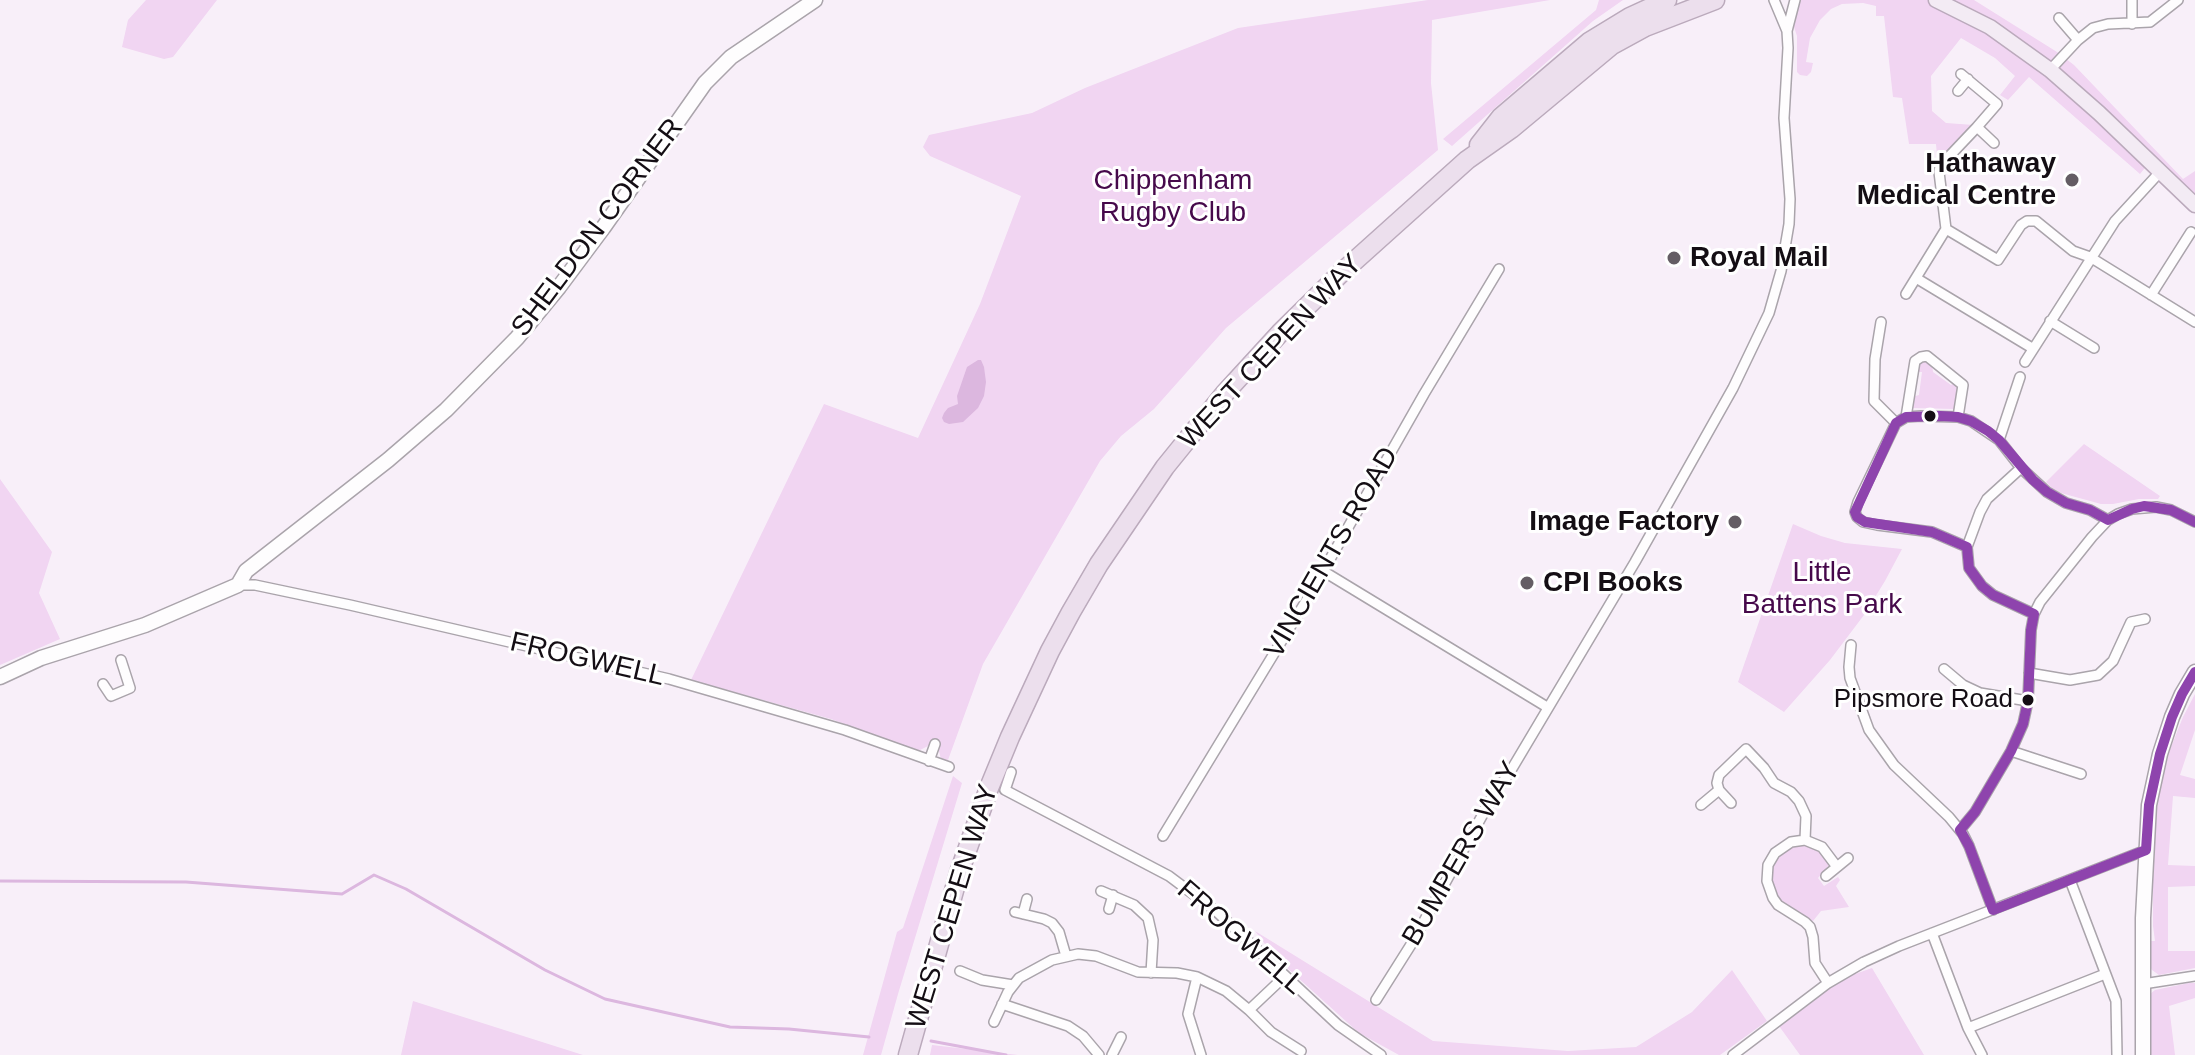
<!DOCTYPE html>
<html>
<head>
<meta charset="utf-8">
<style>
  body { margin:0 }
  canvas { display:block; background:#f8eff9 }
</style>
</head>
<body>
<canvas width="2195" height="1055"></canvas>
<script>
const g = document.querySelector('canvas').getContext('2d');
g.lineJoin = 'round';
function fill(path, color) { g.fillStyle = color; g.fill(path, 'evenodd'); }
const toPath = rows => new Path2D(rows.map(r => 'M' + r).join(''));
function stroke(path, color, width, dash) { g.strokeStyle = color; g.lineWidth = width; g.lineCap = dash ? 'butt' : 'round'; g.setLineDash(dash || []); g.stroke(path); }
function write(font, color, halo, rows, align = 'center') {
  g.font = font + ' Helvetica,sans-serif'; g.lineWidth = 6; g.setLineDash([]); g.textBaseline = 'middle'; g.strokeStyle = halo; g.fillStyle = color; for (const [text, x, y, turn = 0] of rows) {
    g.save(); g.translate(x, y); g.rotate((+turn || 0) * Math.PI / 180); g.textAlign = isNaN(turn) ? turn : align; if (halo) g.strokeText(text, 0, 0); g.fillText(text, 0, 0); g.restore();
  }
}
fill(toPath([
  [146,0,217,0,173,57,164,59,122,47,128,20],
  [1428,0,1550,0,1432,20,1431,83,1438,150,1226,328,1154,409,1121,436,1100,461,983,664,948,760,941,759,938,747,930,745,918,751,831,719,691,680,824,404,918,438,980,304,1021,196,930,156,923,147,929,135,1032,113,1085,88,1238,28],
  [1599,0,1623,0,1593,21,1452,146,1443,139,1596,10],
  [1801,0,1974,0,2057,52,2074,65,2183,179,2195,171,2195,197,2153,158,2140,174,2029,77,2008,100,2000,95,2015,76,1995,58,1961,38,1931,76,1932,111,1946,123,1974,125,1944,155,1937,155,1936,144,1909,144,1902,98,1893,97,1884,16,1876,16,1876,6,1863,3,1842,4,1831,9,1820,20,1810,38,1806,62,1813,63,1811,72,1807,76,1800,75,1797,72,1797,36,1793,24,1798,4],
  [1923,359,1932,364,1933,372,1951,385,1955,382,1959,385,1955,409,1912,408,1912,397,1919,395,1922,372,1916,372,1917,366],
  [2084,444,2160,496,2158,499,2139,499,2113,504,2101,504,2061,493,2053,489,2046,482],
  [0,479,52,552,39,593,60,639,0,665],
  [1793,524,1821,536,1845,543,1902,549,1885,581,1864,615,1830,660,1784,712,1738,682],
  [2195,694,2195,730,2180,775,2195,779,2195,798,2173,796,2168,865,2195,866,2195,886,2168,887,2168,951,2195,951,2195,968,2159,975,2152,970,2150,966,2149,941,2155,941,2153,926,2153,848,2157,800,2169,752,2183,717],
  [953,776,962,783,898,994,881,1055,863,1055,897,932,903,928],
  [1800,845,1811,847,1821,853,1827,861,1829,865,1818,878,1824,886,1838,877,1840,880,1836,886,1849,907,1821,911,1813,921,1784,905,1777,897,1771,884,1769,871,1774,860,1791,846],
  [1255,931,1433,1041,1568,1051,1636,1047,1692,1012,1732,970,1767,1021,1720,1055,1399,1055,1359,1033,1275,957],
  [1872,968,1924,1055,1800,1055,1779,1026,1830,983],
  [2189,983,2195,983,2195,998,2169,1006,2175,1055,2148,1055,2150,994,2155,990],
  [413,1001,583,1055,401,1055],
  [932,1045,1018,1055,930,1055]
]), '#f1d5f2');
fill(toPath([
  [978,360,981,360,984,367,986,382,984,396,978,408,963,422,949,424,944,422,942,418,944,413,948,408,958,404,957,396,967,367]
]), '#dcb7df');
stroke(toPath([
  [0,881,186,882,342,894,374,875,406,889,545,970,605,999,730,1027,789,1029,869,1037],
  [931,1041,1006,1055]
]), '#dcb7df', 3);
const street = toPath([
  [1774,0,1787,31],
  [2132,0,2132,24],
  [2059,18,2078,40],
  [2050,70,2078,40,2093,28,2108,24,2150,22,2178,0],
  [1961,74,1997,104,1977,127],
  [1958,91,1968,79],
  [1946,229,1998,260,2021,225,2027,221,2036,221,2073,251,2090,257,2195,322],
  [1916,278,2032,348],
  [1906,294,1946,229,1939,172,1940,166,1977,127,1994,143],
  [2151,295,2191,232],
  [2050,321,2094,348],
  [1881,322,1875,359,1874,401,1896,423],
  [2025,362,2115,221,2160,172],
  [1906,417,1915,361,1921,357,1927,356,1963,385,1958,417],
  [1999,440,2020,377],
  [1967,547,1980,512,1987,499,2021,468],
  [1323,571,1547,707],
  [238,585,255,585,350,605,669,679,845,730,949,767],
  [2034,614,1993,595,1982,586,1969,568,1967,547,1932,532,1877,525,1863,522,1857,517,1855,512,1858,502,1896,423,1906,417,1921,416,1958,417,1971,421,1999,440,2021,468,2047,492,2066,503,2090,510,2108,520],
  [1851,645,1849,667,1850,678,1869,730,1894,765,1949,817,1963,834,1969,846,1993,910],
  [1944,669,1963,685,1980,693,2028,701],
  [2029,673,2070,680,2098,675,2113,661,2131,622,2145,619],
  [103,684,111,696,130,688,121,660],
  [2011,751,2081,774],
  [929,761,935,744],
  [1011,772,1005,790,1169,876,1217,912,1338,1025,1381,1055],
  [1719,790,1731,803],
  [1701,805,1719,790,1717,783,1719,775,1746,749,1764,768,1774,783,1791,792,1799,801,1806,816,1805,840,1791,842,1775,853,1768,865,1767,881,1773,898,1778,905,1805,922,1810,927,1813,937,1815,963,1828,983],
  [1960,830,1975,812,2011,751,2023,724,2028,701,2031,630,2034,614,2040,602,2092,537,2108,520,2118,514,2132,509,2156,507,2171,510,2195,522],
  [1163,836,1309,596,1424,394,1499,269],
  [1805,840,1822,847,1837,867,1848,858],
  [1826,876,1837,867],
  [2070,880,2116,1001,2117,1055],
  [1101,891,1134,905,1148,918,1153,940,1151,973],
  [1109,909,1113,895],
  [1015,912,1044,919,1052,923,1059,932,1066,956],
  [1023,914,1027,899],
  [1932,933,1968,1028,2105,974],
  [960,971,982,980,1013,985],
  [1285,976,1249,1010,1271,1032,1301,1051],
  [1197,977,1188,1014,1201,1055],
  [2143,984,2195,976],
  [1376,1000,1412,943,1494,794,1510,772,1635,562,1733,388,1769,313,1781,271,1789,224,1790,199,1784,118,1788,48,1787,31,1795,0],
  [1002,1004,1068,1026,1083,1036,1099,1055],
  [994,1022,1008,992,1019,978,1052,960,1078,954,1096,956,1138,972,1177,973,1197,977,1226,991,1249,1010],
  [1968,1028,1982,1055],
  [1112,1055,1121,1037],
  [1733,1055,1828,983,1864,962,1899,946,2146,850]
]);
const secondary = toPath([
  [0,677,41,658,145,625,238,585,246,571,388,460,446,410,517,338,559,287,603,228,705,83,731,57,815,0],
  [2143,1055,2143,918,2149,805,2160,754,2172,717,2182,694,2195,672]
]);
const primary = toPath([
  [1936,0,1990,27,2050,70,2099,113,2195,205]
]);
const highway = toPath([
  [1479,145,1501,117,1589,42,1630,17,1667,0],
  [908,1055,959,873,989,788,1010,737,1050,651,1071,612,1099,564,1165,467,1225,393,1280,333,1340,274,1467,160,1511,129,1612,45,1645,27,1715,0]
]);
stroke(street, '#aaa4ab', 12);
stroke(secondary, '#aaa4ab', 17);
stroke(primary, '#bbaabc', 17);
stroke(highway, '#bbaabc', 21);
stroke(street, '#fefdfe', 9);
stroke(secondary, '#fefdfe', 14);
stroke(primary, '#f3ebf4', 14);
stroke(highway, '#ecdfed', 18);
stroke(toPath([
  [2195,522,2171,510,2144,506,2132,509,2108,520,2090,510,2066,503,2047,492,2033,480,1999,440,1988,431,1971,421,1958,417,1940,416,1906,417,1896,423,1855,512,1857,517,1865,522,1932,532,1967,547,1969,568,1982,586,1993,595,2034,614,2031,630,2028,701,2023,724,2011,751,1975,812,1960,830,1969,846,1993,910,2146,850,2149,805,2160,754,2172,717,2182,694,2195,672]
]), '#8e44ad', 10);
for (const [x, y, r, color] of [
  [2072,180,8,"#645d64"],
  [1674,258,8,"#645d64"],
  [1930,416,7,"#140e14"],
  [1735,522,8,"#645d64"],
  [1527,583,8,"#645d64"],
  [2028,700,7,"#140e14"]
]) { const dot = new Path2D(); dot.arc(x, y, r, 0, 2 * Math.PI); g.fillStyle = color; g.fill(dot); stroke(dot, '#fff', 3); }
write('26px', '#140e14', '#fff', [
  ["Pipsmore Road",2013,700]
], 'right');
write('bold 28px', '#140e14', '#fff', [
  ["Hathaway",2056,164],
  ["Medical Centre",2056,196],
  ["Royal Mail",1690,258,"left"],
  ["Image Factory",1719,522],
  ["CPI Books",1543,583,"left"]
], 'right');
write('28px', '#46094b', '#fff', [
  ["Chippenham",1173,181],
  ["Rugby Club",1173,213],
  ["Little",1822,573],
  ["Battens Park",1822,605]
]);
write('28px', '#140e14', '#fff', [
  ["SHELDON CORNER",598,228,-53],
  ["WEST CEPEN WAY",1271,352,-47],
  ["VINCIENTS ROAD",1332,553,-60],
  ["FROGWELL",587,660,13],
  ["BUMPERS WAY",1462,854,-60],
  ["WEST CEPEN WAY",953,907,-73],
  ["FROGWELL",1240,938,41]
]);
</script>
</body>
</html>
